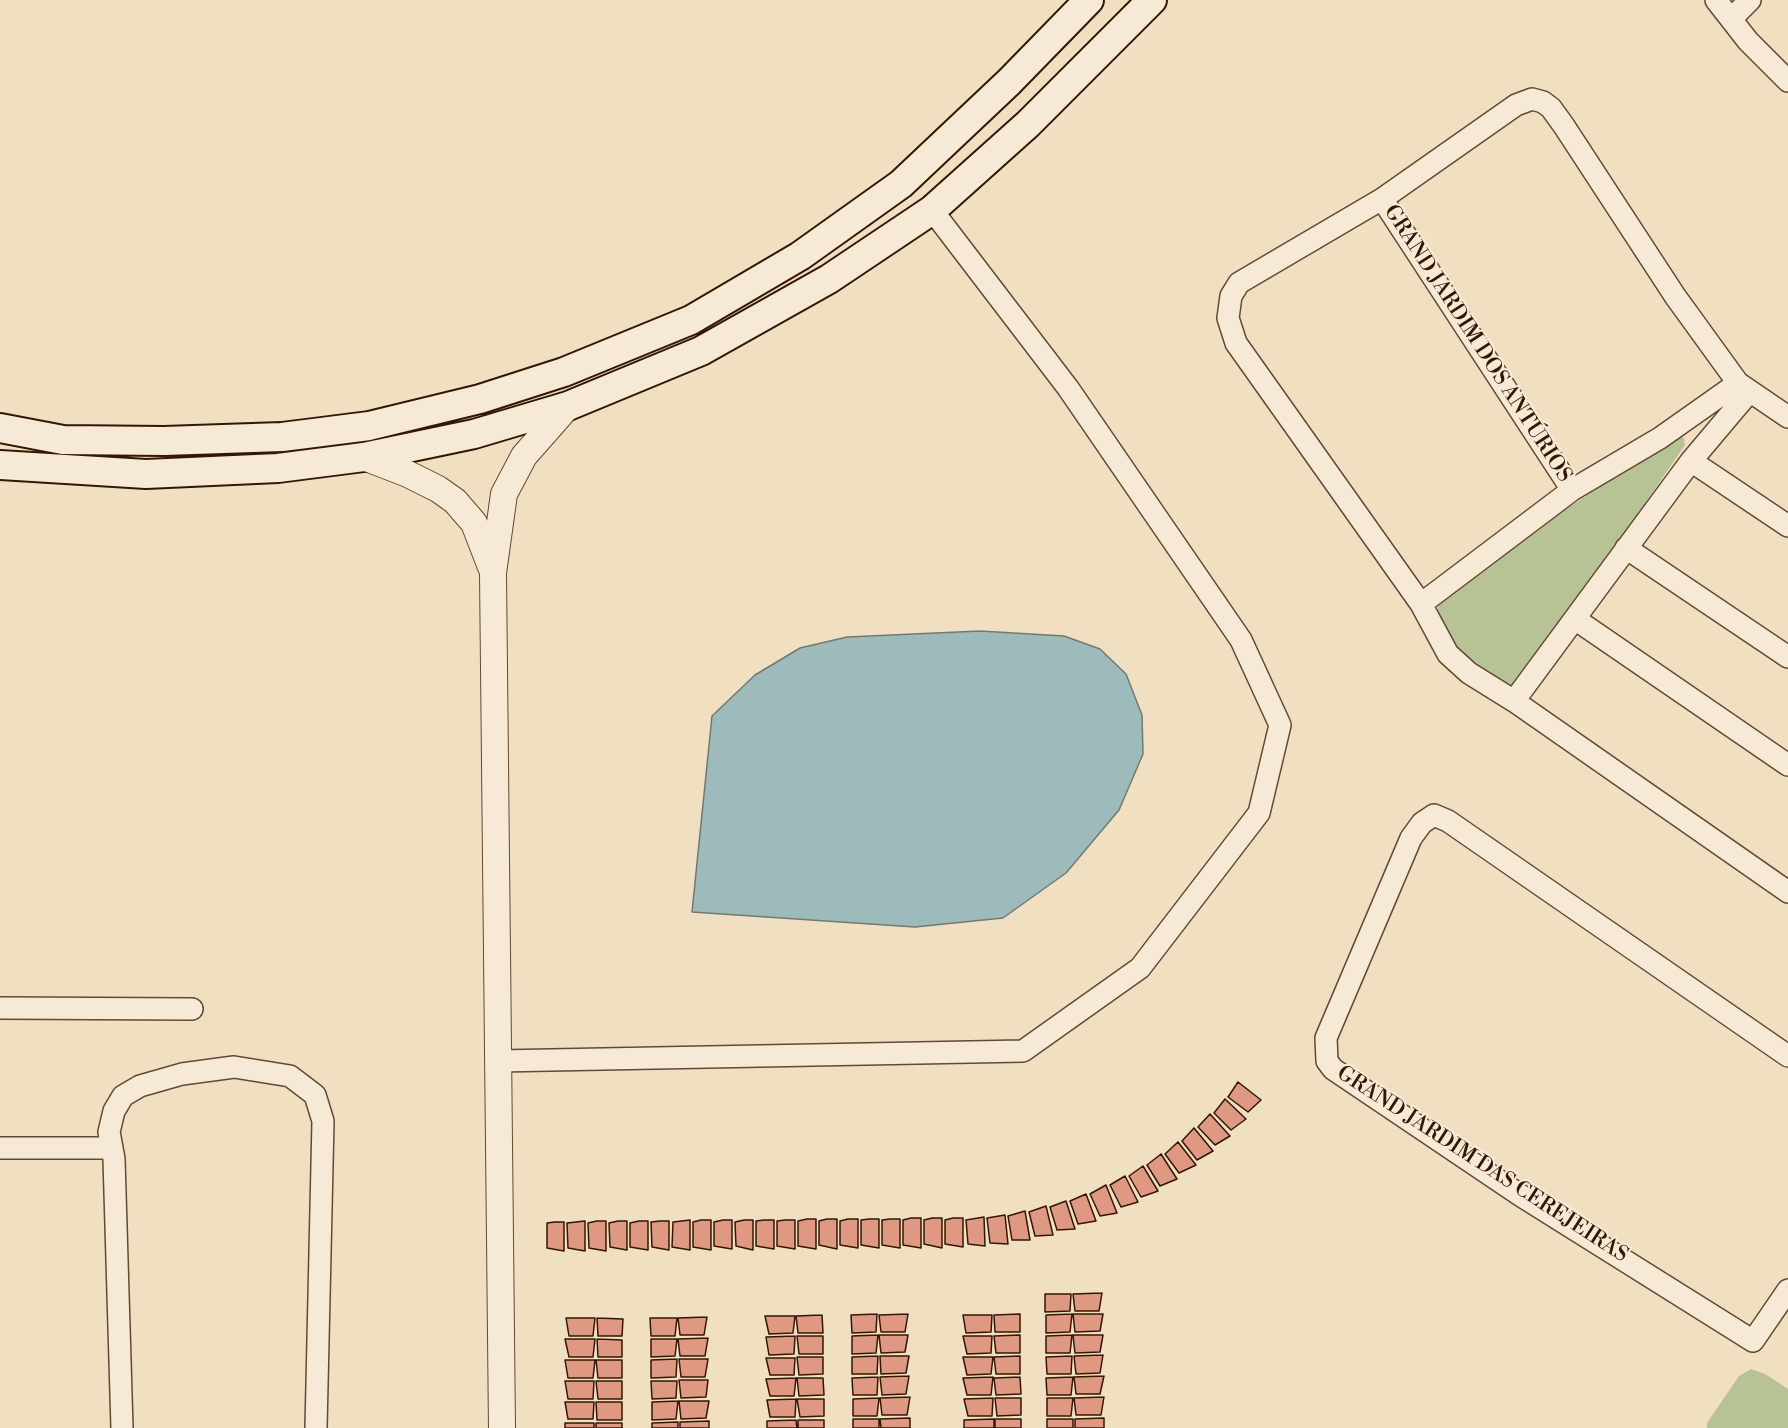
<!DOCTYPE html>
<html>
<head>
<meta charset="utf-8">
<style>
  body { margin:0 }
  canvas { display:block; background:#f1dfc2 }
</style>
</head>
<body>
<canvas width="1788" height="1428"></canvas>
<script>
const g = document.querySelector('canvas').getContext('2d');
g.lineJoin = 'round';
function fill(path, color) { g.fillStyle = color; g.fill(path, 'evenodd'); }
const toPath = rows => new Path2D(rows.map(r => 'M' + r).join(''));
function stroke(path, color, width, dash) { g.strokeStyle = color; g.lineWidth = width; g.lineCap = dash ? 'butt' : 'round'; g.setLineDash(dash || []); g.stroke(path); }
function write(font, color, halo, rows, align = 'center') {
  g.font = font + ' "Libre Bodoni",serif'; g.lineWidth = 4.5; g.setLineDash([]); g.textBaseline = 'middle'; g.strokeStyle = halo; g.fillStyle = color; for (const [text, x, y, turn = 0] of rows) {
    g.save(); g.translate(x, y); g.rotate((+turn || 0) * Math.PI / 180); g.textAlign = isNaN(turn) ? turn : align; if (halo) g.strokeText(text, 0, 0); g.fillText(text, 0, 0); g.restore();
  }
}
fill(toPath([
  [1677,435,1684,438,1685,445,1526,677,1510,686,1496,682,1455,654,1438,621,1438,604,1447,589],
  [1751,1369,1765,1374,1788,1389,1788,1428,1707,1428,1707,1423,1739,1376]
]), '#b7c295');
const water = toPath([
  [980,631,1064,636,1100,649,1126,674,1142,715,1143,754,1119,810,1066,873,1003,918,915,927,692,912,712,716,755,675,800,648,847,637,980,631]
]);
fill(water, '#9dbbbb');
stroke(water, '#737971', 1.5);
const building = toPath([
  [1238,1082,1261,1100,1248,1112,1228,1097,1238,1082],
  [1225,1099,1246,1119,1231,1130,1214,1113,1225,1099],
  [1210,1114,1230,1136,1215,1145,1198,1127,1210,1114],
  [1194,1128,1213,1151,1197,1160,1182,1141,1194,1128],
  [1178,1142,1196,1165,1179,1173,1165,1154,1178,1142],
  [1161,1154,1177,1179,1160,1186,1147,1165,1161,1154],
  [1143,1166,1158,1191,1141,1197,1129,1176,1143,1166],
  [1125,1176,1138,1202,1121,1207,1110,1185,1125,1176],
  [1106,1185,1117,1213,1100,1216,1090,1194,1106,1185],
  [1086,1194,1096,1221,1078,1224,1070,1201,1086,1194],
  [1066,1201,1075,1229,1057,1230,1050,1207,1066,1201],
  [1046,1206,1053,1235,1035,1236,1029,1212,1046,1206],
  [1025,1211,1030,1240,1012,1240,1008,1216,1025,1211],
  [1005,1215,1008,1244,990,1243,987,1218,1005,1215],
  [984,1217,985,1246,968,1244,966,1220,984,1217],
  [911,1218,921,1218,921,1248,903,1245,903,1220,911,1218],
  [932,1218,942,1218,942,1248,924,1244,924,1220,932,1218],
  [953,1218,963,1218,963,1247,945,1244,945,1220,953,1218],
  [807,1219,816,1219,816,1249,798,1246,798,1221,807,1219],
  [827,1219,837,1219,837,1249,819,1245,819,1221,827,1219],
  [848,1219,858,1219,858,1248,840,1245,840,1221,848,1219],
  [869,1219,879,1219,879,1248,861,1245,861,1220,869,1219],
  [890,1219,900,1219,900,1248,882,1245,882,1220,890,1219],
  [690,1220,690,1250,672,1247,673,1222,690,1220],
  [701,1220,711,1220,711,1250,693,1247,693,1222,701,1220],
  [723,1220,732,1220,732,1249,714,1246,714,1222,723,1220],
  [744,1220,753,1220,753,1250,736,1246,735,1222,744,1220],
  [764,1220,774,1220,774,1249,756,1246,756,1221,764,1220],
  [785,1220,795,1220,795,1249,777,1246,777,1221,785,1220],
  [585,1221,585,1251,568,1248,567,1223,585,1221],
  [597,1221,606,1221,606,1251,589,1248,588,1223,597,1221],
  [618,1221,627,1221,627,1250,610,1247,609,1223,618,1221],
  [639,1221,648,1221,648,1250,630,1247,630,1223,639,1221],
  [660,1221,669,1221,669,1250,652,1247,651,1222,660,1221],
  [555,1222,564,1222,564,1251,547,1248,547,1223,555,1222],
  [1102,1293,1099,1311,1075,1311,1073,1294,1102,1293],
  [1045,1294,1071,1294,1070,1311,1045,1312,1045,1294],
  [877,1314,876,1332,852,1333,851,1315,877,1314],
  [908,1314,905,1332,881,1332,879,1315,908,1314],
  [1020,1314,1020,1332,995,1332,994,1315,1020,1314],
  [1072,1314,1070,1332,1046,1333,1046,1315,1072,1314],
  [1073,1314,1103,1314,1100,1331,1075,1332,1073,1314],
  [822,1315,823,1333,798,1333,796,1316,822,1315],
  [963,1315,992,1315,991,1332,966,1333,963,1315],
  [765,1316,795,1316,793,1333,769,1334,765,1316],
  [707,1317,704,1335,680,1335,678,1318,707,1317],
  [566,1318,595,1318,593,1336,569,1336,566,1318],
  [597,1318,623,1319,622,1336,598,1336,597,1318],
  [650,1318,677,1318,675,1336,651,1336,650,1318],
  [878,1335,876,1353,852,1354,852,1336,878,1335],
  [879,1335,908,1335,905,1352,881,1353,879,1335],
  [1020,1335,1020,1353,996,1353,994,1336,1020,1335],
  [1072,1335,1070,1353,1046,1353,1046,1336,1072,1335],
  [1073,1335,1103,1335,1100,1352,1075,1353,1073,1335],
  [795,1336,794,1354,769,1355,766,1337,795,1336],
  [797,1336,823,1336,823,1354,799,1354,797,1336],
  [963,1336,992,1336,991,1353,967,1354,963,1336],
  [708,1338,705,1356,680,1356,678,1339,708,1338],
  [565,1339,595,1339,593,1357,569,1357,565,1339],
  [597,1339,622,1340,622,1357,598,1357,597,1339],
  [651,1339,677,1339,675,1356,651,1357,651,1339],
  [1103,1355,1100,1373,1076,1374,1074,1356,1103,1355],
  [878,1356,877,1374,852,1374,852,1357,878,1356],
  [880,1356,909,1356,906,1373,881,1374,880,1356],
  [1020,1356,1020,1374,996,1374,994,1357,1020,1356],
  [1072,1356,1071,1374,1047,1374,1046,1357,1072,1356],
  [797,1357,823,1357,823,1374,799,1375,797,1357],
  [963,1357,993,1357,991,1374,967,1375,963,1357],
  [766,1358,795,1358,794,1375,770,1375,766,1358],
  [677,1359,676,1377,651,1378,651,1360,677,1359],
  [679,1359,708,1359,705,1377,681,1377,679,1359],
  [565,1360,595,1360,593,1378,568,1378,565,1360],
  [596,1360,622,1360,622,1378,598,1378,596,1360],
  [909,1376,906,1394,882,1395,880,1377,909,1376],
  [1104,1376,1100,1394,1076,1394,1074,1377,1104,1376],
  [878,1377,877,1395,853,1395,852,1378,878,1377],
  [993,1377,991,1395,967,1395,963,1378,993,1377],
  [1020,1377,1021,1394,996,1395,994,1378,1020,1377],
  [1073,1377,1071,1395,1047,1395,1046,1378,1073,1377],
  [796,1378,794,1396,770,1396,766,1379,796,1378],
  [797,1378,823,1378,824,1395,799,1396,797,1378],
  [679,1380,708,1380,706,1397,681,1398,679,1380],
  [565,1381,594,1381,593,1399,568,1399,565,1381],
  [596,1381,622,1381,622,1399,598,1399,596,1381],
  [651,1381,677,1381,676,1398,652,1399,651,1381],
  [910,1397,907,1415,882,1415,880,1398,910,1397],
  [1104,1397,1101,1415,1076,1415,1074,1398,1104,1397],
  [879,1398,877,1416,853,1416,853,1399,879,1398],
  [993,1398,992,1416,968,1416,964,1399,993,1398],
  [995,1398,1021,1398,1021,1415,997,1416,995,1398],
  [1047,1398,1073,1398,1071,1416,1047,1416,1047,1398],
  [796,1399,795,1417,770,1417,767,1400,796,1399],
  [797,1399,824,1399,824,1416,800,1417,797,1399],
  [678,1401,676,1419,652,1420,652,1402,678,1401],
  [679,1401,709,1401,706,1418,681,1419,679,1401],
  [565,1402,594,1402,593,1419,568,1419,565,1402],
  [596,1402,622,1402,622,1420,597,1420,596,1402],
  [910,1418,910,1428,881,1428,880,1419,910,1418],
  [1104,1418,1104,1428,1075,1428,1075,1419,1104,1418],
  [853,1419,879,1419,879,1428,853,1428,853,1419],
  [994,1419,994,1428,964,1428,964,1420,994,1419],
  [995,1419,1021,1419,1021,1428,995,1428,995,1419],
  [1047,1419,1073,1419,1073,1428,1047,1428,1047,1419],
  [796,1420,797,1428,767,1428,767,1421,796,1420],
  [798,1420,824,1420,824,1428,798,1428,798,1420],
  [709,1421,709,1428,680,1428,680,1422,709,1421],
  [678,1422,678,1428,652,1428,652,1423,678,1422],
  [565,1423,594,1423,594,1428,565,1428,565,1423],
  [596,1423,622,1423,622,1428,596,1428,596,1423]
]);
fill(building, '#df9983');
stroke(building, '#341703', 1.5);
const minor = toPath([
  [1716,0,1748,41,1788,81],
  [1731,19,1750,0],
  [1382,199,1572,490],
  [1788,417,1738,383,1675,296,1564,126,1551,108,1543,102,1532,99,1516,105,1382,199,1239,283,1231,296,1228,318,1236,343,1421,604,1448,654,1469,673,1514,701,1788,892],
  [1691,461,1788,526],
  [1626,548,1788,657],
  [1421,604,1572,490,1660,438,1738,383],
  [1575,619,1788,765],
  [1514,701,1691,461,1750,391],
  [0,1008,192,1009],
  [1788,1056,1448,821,1434,815,1422,823,1411,838,1326,1038,1327,1061,1333,1069,1520,1195,1753,1341,1788,1290],
  [498,1061,1023,1051,1140,968,1259,813,1280,725,1241,640,1068,388,932,210],
  [0,1148,112,1148],
  [122,1428,114,1159,109,1132,114,1111,123,1096,140,1086,182,1074,234,1067,290,1076,315,1095,323,1121,316,1428]
]);
const tertiary = toPath([
  [364,457,408,474,438,489,455,501,474,523,491,567],
  [502,1428,493,573,504,494,524,456,568,406]
]);
const secondary = toPath([
  [0,428,63,440,164,441,282,437,369,426,480,399,564,372,691,320,800,256,901,184,1009,82,1089,0],
  [0,465,146,474,278,468,364,457,474,434,568,406,701,351,829,279,932,210,1028,124,1152,0]
]);
stroke(minor, '#634933', 24);
stroke(tertiary, '#634933', 28);
stroke(secondary, '#341703', 32);
stroke(minor, '#f6ead7', 21);
stroke(tertiary, '#f6ead7', 26);
stroke(secondary, '#f6ead7', 28);
write('21px', '#341703', '#f6ead7', [
  ["GRAND JARDIM DOS ANTÚRIOS",1477,344,57],
  ["GRAND JARDIM DAS CEREJEIRAS",1482,1165,33]
]);
</script>
</body>
</html>
